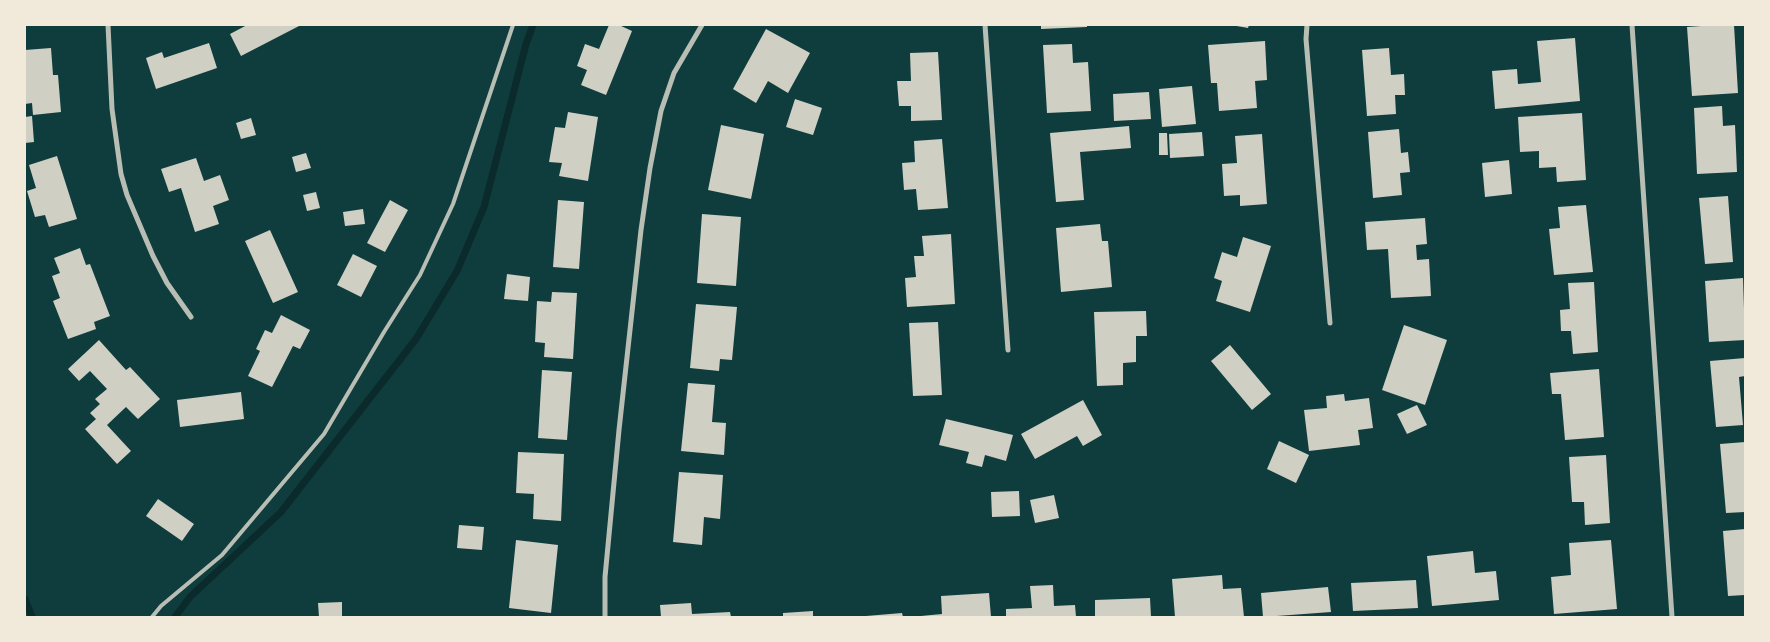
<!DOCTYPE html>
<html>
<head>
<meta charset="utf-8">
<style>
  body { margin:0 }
  #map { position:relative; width:1770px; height:642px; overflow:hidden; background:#0f3d3e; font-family:"Exo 2",sans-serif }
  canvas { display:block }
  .frame { position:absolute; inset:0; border:26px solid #f1e9da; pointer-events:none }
</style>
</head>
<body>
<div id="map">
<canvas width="1770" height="642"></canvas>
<div class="frame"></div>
</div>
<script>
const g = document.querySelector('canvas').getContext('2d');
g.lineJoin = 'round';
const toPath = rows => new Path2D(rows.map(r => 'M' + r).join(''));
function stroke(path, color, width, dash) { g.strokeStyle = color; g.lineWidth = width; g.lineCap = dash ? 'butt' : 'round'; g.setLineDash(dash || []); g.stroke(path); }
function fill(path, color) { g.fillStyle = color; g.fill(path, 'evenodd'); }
stroke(toPath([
  [25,599,32,617],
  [175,617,190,597,281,512,416,339,457,271,484,207,526,44,533,25]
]), '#0a2a2b', 7);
fill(toPath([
  [247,25,301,25,241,56,230,34],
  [609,25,619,25,632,31,606,95,581,85,587,70,577,66,585,44,599,49],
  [1041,25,1087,25,1087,27,1041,29],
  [1231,25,1249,25,1248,28],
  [1715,25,1734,25,1738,93,1692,96,1687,27],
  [766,29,810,53,788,93,768,81,756,103,733,89],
  [1575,38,1580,101,1495,109,1492,71,1517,69,1518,84,1541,82,1537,41],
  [1265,41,1267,80,1255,81,1257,108,1219,111,1217,83,1211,83,1208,45],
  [209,43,217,68,156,89,146,58,162,52,164,58],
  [1072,44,1073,63,1088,62,1091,111,1047,113,1043,45],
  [51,48,53,75,58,75,61,112,33,115,32,103,25,104,25,50],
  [1389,48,1391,75,1404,74,1405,95,1395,95,1396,114,1367,116,1362,50],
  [938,52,942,120,911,121,911,106,899,106,897,81,911,81,910,53],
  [1192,86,1196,124,1162,127,1159,89],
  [1149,92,1151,119,1114,121,1113,94],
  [795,99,822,108,813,135,786,127],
  [1722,106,1723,126,1735,125,1737,172,1697,174,1694,108],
  [568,112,598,117,588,181,559,176,562,163,549,162,555,127,565,128],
  [1582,113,1586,180,1557,182,1556,167,1539,168,1539,151,1520,152,1518,117],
  [32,116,34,142,25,143,25,117],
  [251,118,256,135,241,139,236,123],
  [721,125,764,134,751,199,708,190],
  [1129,126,1131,148,1080,152,1084,200,1056,202,1050,133],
  [1399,129,1401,153,1408,152,1410,172,1400,173,1402,195,1373,198,1368,132],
  [1202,132,1204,156,1170,158,1169,134],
  [1159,133,1167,133,1168,155,1159,155],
  [1262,134,1267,204,1240,206,1240,195,1224,196,1222,164,1237,163,1235,136],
  [942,139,948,208,918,210,916,189,904,190,902,163,915,162,914,141],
  [306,153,311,168,296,172,292,157],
  [57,156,77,219,49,227,45,215,35,217,27,191,36,188,29,165],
  [196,158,204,181,220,175,229,200,213,206,219,224,195,232,181,188,169,192,161,169],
  [1509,160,1512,194,1485,197,1482,163],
  [316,192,320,208,307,211,303,195],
  [1728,196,1733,262,1705,264,1699,198],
  [390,200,408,210,385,252,367,243],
  [558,200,584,202,579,269,553,267],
  [1586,205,1593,272,1554,275,1549,229,1560,228,1558,207],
  [363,209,365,224,345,226,343,212],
  [702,214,741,217,736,286,697,283],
  [1425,218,1427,244,1416,245,1417,260,1429,259,1431,296,1391,298,1388,249,1367,250,1365,222],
  [1100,224,1102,241,1108,241,1112,287,1061,292,1056,228],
  [270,230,298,292,273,303,245,241],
  [951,234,955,304,907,307,905,278,916,277,914,256,924,256,922,236],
  [1243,237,1271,246,1250,312,1216,301,1222,281,1214,278,1222,252,1237,257],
  [80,248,86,265,90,264,110,316,94,322,96,329,68,339,53,301,60,298,52,276,60,273,54,258],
  [353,254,377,266,361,297,337,285],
  [507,274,530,277,528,301,504,299],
  [1743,278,1745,340,1709,342,1705,281],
  [1594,282,1598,352,1573,354,1571,331,1561,331,1560,310,1570,309,1568,283],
  [552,292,577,293,573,359,544,357,545,343,535,342,537,301,551,302],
  [696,304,737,307,732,360,720,359,719,371,690,368],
  [1146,311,1147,336,1136,336,1136,362,1123,363,1123,385,1097,386,1094,312],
  [281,315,310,330,300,349,293,346,272,387,248,376,260,351,256,349,265,330,272,333],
  [938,322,942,395,913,396,909,323],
  [1404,325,1447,340,1425,405,1382,390],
  [99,340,126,370,130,367,160,399,138,419,126,407,107,425,131,451,117,464,85,429,96,419,90,413,100,404,95,399,107,389,90,371,79,381,68,369],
  [1230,345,1271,394,1252,410,1211,361],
  [1745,358,1745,376,1739,377,1743,425,1716,427,1710,361],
  [1599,369,1604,437,1565,440,1561,394,1552,394,1550,373],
  [542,370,572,372,567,440,538,438],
  [688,383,715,385,712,422,726,423,724,455,681,451],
  [241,392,244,419,180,427,177,400],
  [1344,394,1345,401,1369,398,1373,428,1358,430,1360,445,1309,451,1304,410,1327,408,1326,396],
  [1083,400,1102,435,1083,446,1077,436,1035,459,1021,434],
  [1417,405,1427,425,1407,434,1397,414],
  [946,419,1013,435,1006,461,985,455,982,467,966,463,969,452,939,445],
  [1279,441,1309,455,1296,483,1267,469],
  [1745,442,1745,512,1726,513,1720,444],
  [518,452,564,454,561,521,533,519,534,494,516,493],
  [1606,455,1610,523,1585,525,1584,502,1572,502,1569,457],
  [679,472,723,475,720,519,704,517,702,545,673,542],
  [1019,491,1020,516,992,517,991,492],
  [1054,495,1059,518,1035,523,1030,500],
  [158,499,194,524,182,541,146,516],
  [459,525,484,527,482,550,457,548],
  [1745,529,1745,595,1728,596,1723,531],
  [516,540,558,545,551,613,509,608],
  [1611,540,1617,609,1554,614,1551,577,1571,575,1569,543],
  [1473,551,1475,573,1496,571,1499,600,1432,606,1427,556],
  [1222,575,1223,589,1241,588,1244,617,1175,617,1172,579],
  [1416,580,1418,608,1353,611,1351,583],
  [1053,585,1054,606,1075,605,1076,617,1006,617,1006,609,1032,608,1030,586],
  [1328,587,1331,612,1263,617,1261,593],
  [989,593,991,617,921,617,921,616,942,614,941,596],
  [1150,598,1151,617,1095,617,1095,600],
  [342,602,342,617,319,617,318,603],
  [691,603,692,614,730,612,731,617,661,617,660,605],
  [813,611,813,617,783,617,783,613],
  [902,613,903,617,866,617,866,616]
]), '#cfcfc3');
stroke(toPath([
  [152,617,161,606,222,555,324,434,384,332,420,275,453,204,513,25]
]), '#b8beb3', 4);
stroke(toPath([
  [108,25,112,109,121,174,127,195,153,256,167,283,191,317],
  [985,25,1008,350],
  [1307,25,1306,39,1330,323],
  [1632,25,1672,617],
  [605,617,605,577,619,430,641,230,650,168,661,111,674,73,702,25]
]), '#b8beb3', 5);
</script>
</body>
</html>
